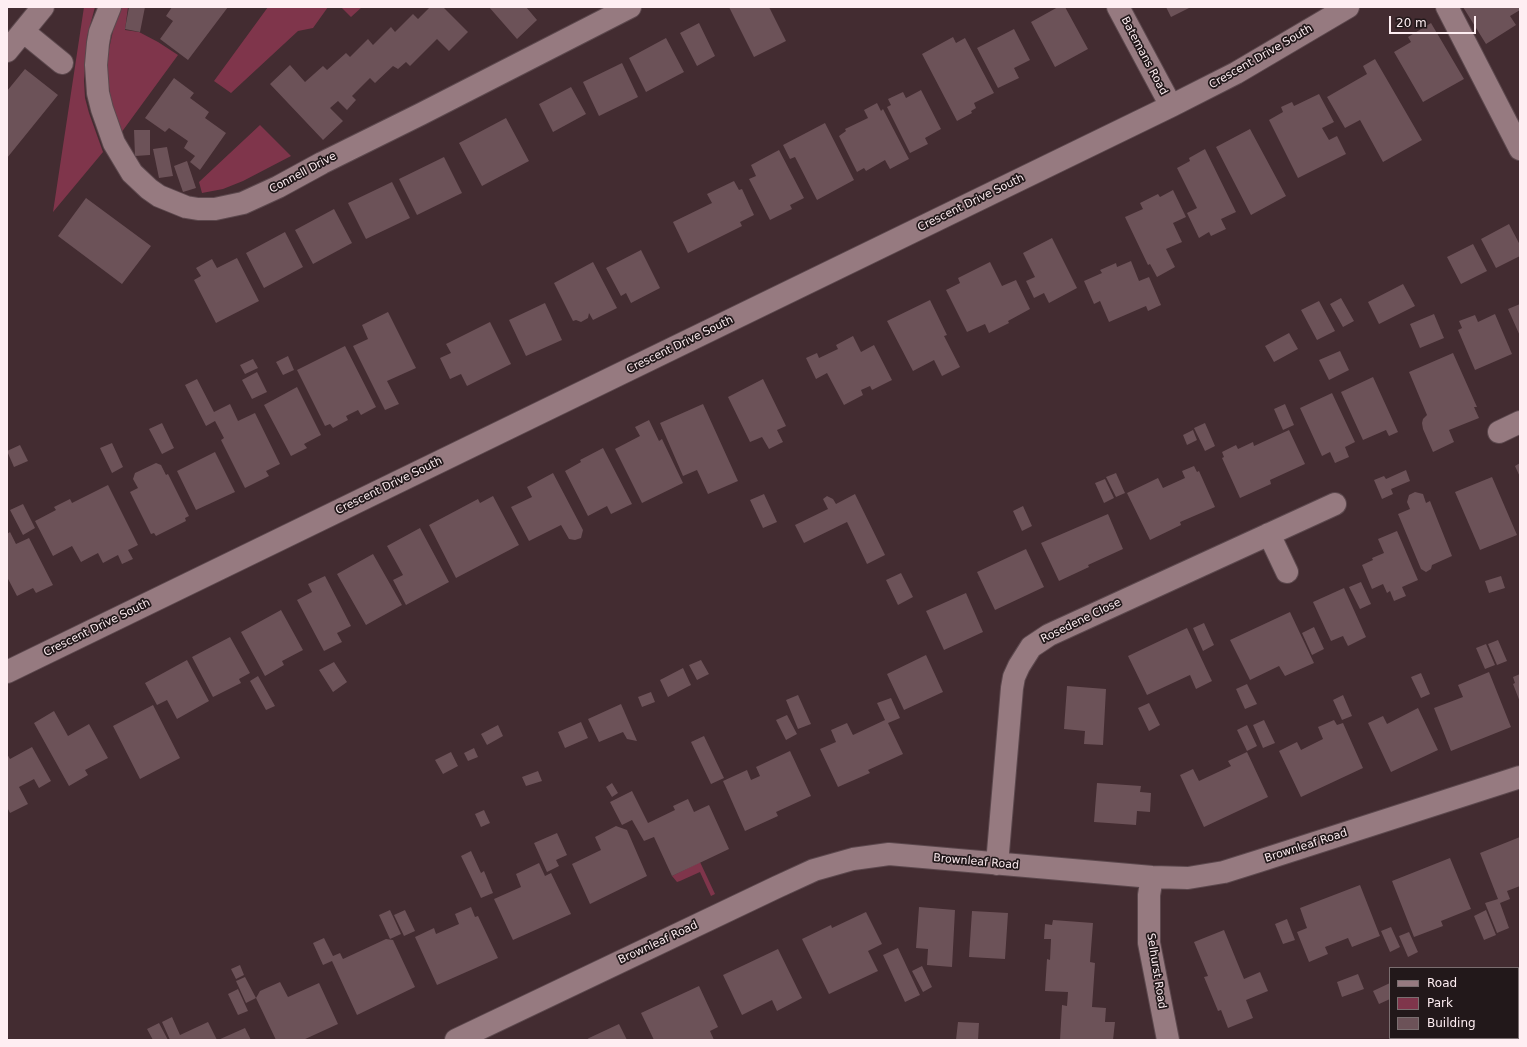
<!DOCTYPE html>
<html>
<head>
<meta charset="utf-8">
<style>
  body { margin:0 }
  #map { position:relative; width:1527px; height:1047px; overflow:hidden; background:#432c31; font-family:"DejaVu Sans",sans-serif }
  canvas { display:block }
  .frame { position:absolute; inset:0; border:8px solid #feeef2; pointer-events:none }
  .legend { position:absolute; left:1389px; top:967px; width:130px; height:72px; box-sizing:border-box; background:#22181a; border:1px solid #7a6e70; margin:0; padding:5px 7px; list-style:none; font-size:12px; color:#feeef2 }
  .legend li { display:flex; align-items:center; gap:8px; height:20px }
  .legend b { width:20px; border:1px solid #7a6e70 }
  .scale { position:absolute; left:1389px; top:16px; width:87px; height:18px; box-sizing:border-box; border:2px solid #feeef2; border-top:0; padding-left:5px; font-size:12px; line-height:14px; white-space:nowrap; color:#feeef2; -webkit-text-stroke:3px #22181a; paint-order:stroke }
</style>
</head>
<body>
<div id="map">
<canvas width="1527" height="1047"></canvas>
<div class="frame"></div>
<ul class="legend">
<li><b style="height:5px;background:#967a80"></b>Road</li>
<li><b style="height:11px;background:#7f354b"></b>Park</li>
<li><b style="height:11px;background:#6c5258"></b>Building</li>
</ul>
<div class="scale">20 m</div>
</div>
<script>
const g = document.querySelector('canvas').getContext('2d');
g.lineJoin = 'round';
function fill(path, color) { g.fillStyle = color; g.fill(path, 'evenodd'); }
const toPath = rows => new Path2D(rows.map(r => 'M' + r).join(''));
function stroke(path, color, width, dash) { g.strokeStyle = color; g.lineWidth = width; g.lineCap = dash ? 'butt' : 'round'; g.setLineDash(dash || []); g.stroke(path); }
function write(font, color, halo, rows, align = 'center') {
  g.font = font + ' "DejaVu Sans",sans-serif'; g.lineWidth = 3.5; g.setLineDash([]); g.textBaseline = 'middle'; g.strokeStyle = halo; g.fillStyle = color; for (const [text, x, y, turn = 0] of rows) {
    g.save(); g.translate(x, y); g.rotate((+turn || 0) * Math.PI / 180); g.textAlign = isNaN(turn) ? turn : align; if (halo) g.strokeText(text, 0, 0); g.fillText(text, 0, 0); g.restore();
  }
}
fill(toPath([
  [84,7,95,7,87,37,84,81,85,98,89,113,103,152,53,212],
  [121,7,128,7,125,30,139,32,158,42,178,55,121,133,111,101,108,79,108,54,114,26],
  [268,7,328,7,313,28,298,31,231,93,214,81],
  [341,7,362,7,351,17],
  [260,125,291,156,243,181,223,189,202,193,199,182],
  [700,862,715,894,711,896,700,872,680,881,677,882,672,876]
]), '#7f354b');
fill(toPath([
  [129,7,145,7,140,32,125,29],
  [172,7,228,7,188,60,160,39,173,21,166,16],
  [430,7,443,7,468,32,449,51,437,39,410,66,406,62,398,69,393,66,375,83,370,78,352,96,356,100,347,110,338,101,330,108,343,121,323,140,270,84,290,65,305,82,323,66,327,70,346,53,350,57,368,39,373,45,391,27,395,32,413,14,418,19],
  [489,7,526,7,537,20,517,39],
  [729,7,769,7,786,41,754,57],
  [1058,7,1065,7,1088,49,1055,67,1031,22],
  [1166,7,1191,7,1171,17],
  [1463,7,1520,7,1520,10,1510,16,1516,25,1486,44],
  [699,23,715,56,697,66,680,33],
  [1431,23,1464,79,1423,102,1394,52,1411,42,1408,37],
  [1014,29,1030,60,1014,68,1019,78,998,88,977,48],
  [953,37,956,43,965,38,994,93,974,103,976,108,971,111,972,113,957,121,922,54],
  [666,38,684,72,646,92,629,58],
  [1375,59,1422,140,1383,162,1360,120,1345,128,1327,97,1367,74,1363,66],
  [622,63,638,97,599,116,583,82],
  [25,69,58,95,7,158,7,91],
  [174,78,194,93,190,98,209,112,205,118,226,133,200,170,190,162,195,156,184,148,188,141,169,128,165,132,145,118],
  [571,87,586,114,553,132,539,104],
  [921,90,941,129,925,138,928,144,910,153,887,107,891,105,888,99,903,92,906,98],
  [1319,94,1334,122,1322,128,1329,140,1337,136,1346,154,1298,178,1269,120,1283,112,1281,107,1292,102,1294,106],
  [877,103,881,111,883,109,909,159,890,169,885,160,866,171,864,168,857,172,839,136,846,131,845,129,868,118,864,110],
  [506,118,529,161,482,186,459,143],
  [825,123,854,180,817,200,795,157,790,159,783,145],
  [1250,129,1286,196,1251,215,1216,147],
  [134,130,150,130,150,155,135,156],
  [167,147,173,176,159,178,153,149],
  [1205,149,1236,212,1221,219,1226,229,1211,236,1209,232,1199,238,1187,213,1197,208,1177,168,1190,161,1189,158],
  [779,150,804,198,790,205,792,209,770,220,749,179,756,176,751,165],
  [444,157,462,193,417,215,399,179],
  [187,161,196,188,183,192,174,166],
  [734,181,739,190,742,189,754,215,740,222,742,226,688,253,673,222,712,203,707,194],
  [392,182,410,218,366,239,348,203],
  [1173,190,1186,217,1173,223,1182,242,1166,249,1175,267,1157,277,1150,264,1148,265,1125,217,1143,209,1140,203,1158,194,1160,197],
  [86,198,151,246,122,284,58,236],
  [334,209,352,243,313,264,295,230],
  [1509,224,1520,245,1520,256,1496,268,1481,239],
  [285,232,303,267,264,288,246,253],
  [1052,238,1077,288,1049,303,1044,293,1034,298,1026,281,1035,277,1023,253],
  [1473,244,1487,271,1461,284,1447,257],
  [641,250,660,288,631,303,626,293,621,296,606,268],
  [237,258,259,301,216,323,194,280,201,276,196,268,212,259,217,268],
  [1131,261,1139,281,1149,277,1161,305,1148,311,1146,306,1109,322,1100,301,1094,304,1084,281,1102,273,1100,270,1116,263,1117,267],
  [593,262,617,308,593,320,589,313,588,318,581,322,576,320,573,321,554,283],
  [990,262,1002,286,1016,280,1030,309,1008,321,1009,323,989,333,985,324,967,332,946,290,960,283,958,278],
  [1403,284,1415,306,1379,324,1368,302],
  [1341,298,1354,321,1343,327,1330,304],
  [930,300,947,335,944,336,960,367,942,376,934,360,913,371,887,321],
  [1319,301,1335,331,1317,340,1301,310],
  [545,303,562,340,526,356,509,320],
  [1520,304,1520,336,1508,309],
  [388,312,416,368,387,381,399,404,385,410,353,346,368,339,362,325],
  [1434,314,1444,338,1420,348,1410,324],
  [1495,314,1512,354,1475,370,1458,330,1462,328,1459,321,1475,315,1478,322],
  [490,322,511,364,467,386,461,374,450,379,440,358,451,353,446,344],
  [1289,333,1298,349,1274,362,1265,346],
  [853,336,861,352,874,345,892,380,872,390,870,386,861,390,863,395,844,405,827,373,816,379,806,358,817,353,819,358,838,349,836,345],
  [345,346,376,407,361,415,358,410,346,416,348,420,333,428,330,424,325,426,297,370],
  [1340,351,1349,370,1329,380,1319,360],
  [1453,353,1477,407,1474,407,1479,418,1449,430,1454,442,1433,452,1423,429,1422,423,1423,419,1427,415,1409,372],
  [288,356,294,370,283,375,276,362],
  [253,359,258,368,245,374,240,365],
  [257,372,267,392,252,399,242,380],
  [1373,377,1398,432,1389,436,1386,430,1363,440,1341,392],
  [197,379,214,412,230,404,238,421,255,413,280,464,266,471,269,476,245,488,221,440,224,438,215,421,206,426,185,385],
  [763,379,786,426,777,430,783,442,769,449,762,437,750,442,728,397],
  [297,387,321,435,304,444,307,448,291,456,264,405],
  [1332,393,1355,442,1345,447,1349,457,1335,463,1330,452,1322,456,1300,408],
  [703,404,738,481,708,494,697,470,683,476,660,423],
  [1285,404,1294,425,1283,430,1274,409],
  [649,420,659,441,662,439,683,483,642,503,615,449,640,436,635,427],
  [162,423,174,448,162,454,149,429],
  [1205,423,1215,446,1205,451,1194,428],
  [1193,430,1197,440,1187,445,1183,435],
  [1289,430,1305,464,1270,480,1271,484,1240,498,1222,458,1224,457,1222,452,1236,445,1238,449,1253,442,1254,446],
  [112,443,123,467,112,473,100,448],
  [20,445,28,461,14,467,7,451],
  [603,448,632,504,611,514,607,506,588,516,565,471,581,462,580,460],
  [215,452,235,492,196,510,177,471],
  [156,463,161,465,166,475,168,474,189,516,185,518,186,521,156,536,154,533,151,534,130,492,138,488,133,479,135,473],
  [1520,463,1520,477,1515,466],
  [1194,466,1197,472,1199,471,1215,507,1180,522,1181,525,1150,540,1127,493,1158,478,1163,488,1185,478,1182,471],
  [1406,470,1410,481,1391,489,1393,494,1382,499,1374,480,1384,476,1386,479],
  [553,473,583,530,581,538,575,540,569,539,561,525,529,541,511,507,532,497,527,487],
  [1116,473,1125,493,1116,497,1106,477],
  [1492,477,1517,535,1480,550,1455,492],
  [1105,479,1114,498,1104,503,1095,483],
  [108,485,138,545,128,550,133,559,122,564,118,555,103,563,98,553,81,562,72,546,53,556,35,521,56,510,54,507,70,499,72,503],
  [1415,492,1423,494,1426,503,1430,501,1452,556,1432,565,1431,569,1426,572,1421,569,1398,514,1410,509,1407,502,1409,495],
  [764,494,777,522,763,528,750,500],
  [855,494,885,555,867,564,847,522,804,543,795,525,828,509,823,499,827,496,833,499,836,504],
  [493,496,519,545,456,578,429,525,478,499,480,503],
  [23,504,35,528,23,535,10,510],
  [1023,506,1032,526,1022,531,1013,511],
  [1108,514,1123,549,1088,565,1089,567,1059,581,1041,543],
  [420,528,449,582,406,605,393,580,403,575,387,546],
  [1397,531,1418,580,1402,587,1406,596,1394,601,1390,591,1387,593,1383,584,1372,589,1362,565,1373,560,1372,558,1384,553,1378,539],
  [10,532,16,544,29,538,53,585,36,593,33,588,17,596,7,577,7,534],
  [1026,549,1044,587,995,610,977,572],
  [373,554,402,605,366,625,337,574],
  [901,573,913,597,898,605,886,580],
  [325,576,351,626,337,633,342,642,324,651,297,600,312,592,308,584],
  [1501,576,1505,588,1489,593,1485,581],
  [1361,582,1371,604,1360,609,1349,587],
  [1344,588,1366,637,1348,646,1343,636,1331,641,1313,602],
  [966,593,983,632,944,650,926,611],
  [281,610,303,650,282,661,284,665,265,676,241,632],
  [1290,612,1314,663,1285,676,1279,666,1250,680,1230,640],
  [1204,623,1214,645,1203,651,1193,628],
  [1314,627,1324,649,1312,655,1302,633],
  [1187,628,1212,681,1196,689,1190,675,1147,695,1128,656],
  [230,637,250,673,239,679,241,683,213,697,192,657],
  [1498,640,1507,661,1497,665,1488,644],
  [1486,644,1495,665,1485,669,1476,648],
  [926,655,943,692,904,710,887,674],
  [187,660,209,701,177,719,167,700,157,705,145,683],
  [701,660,709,674,697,680,689,665],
  [334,662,347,682,333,692,319,670],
  [683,668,691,685,668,697,660,680],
  [1489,672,1511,727,1451,751,1434,708,1463,697,1458,685],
  [1421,673,1430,694,1421,698,1411,677],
  [1520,674,1520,702,1513,684,1515,683,1513,677],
  [258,676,275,706,266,710,250,681],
  [1247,684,1257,704,1245,709,1236,689],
  [1067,686,1106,689,1103,745,1084,744,1085,731,1064,729],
  [651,692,655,702,642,707,638,697],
  [798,695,811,724,798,729,786,700],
  [1343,695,1352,716,1342,720,1333,700],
  [891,698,900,718,888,723,903,754,868,770,870,773,838,787,820,749,836,742,831,730,847,723,853,735,885,720,877,703],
  [1149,703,1160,725,1149,731,1138,708],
  [621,704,637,741,627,739,623,732,599,742,588,719],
  [153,705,180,758,140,779,113,726],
  [1418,708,1438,750,1391,772,1368,723,1383,716,1387,724],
  [54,711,68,736,89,724,108,758,85,770,88,775,69,786,34,723],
  [787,715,797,734,786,740,776,720],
  [1264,720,1275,743,1263,748,1253,725],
  [1334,720,1337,725,1343,723,1363,768,1301,797,1279,751,1297,742,1301,750,1323,739,1318,727],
  [581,722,588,738,565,748,558,732],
  [498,725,503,736,487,745,481,734],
  [1247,725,1257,746,1247,751,1237,730],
  [704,736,724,778,711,784,691,742],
  [32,747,51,781,39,788,34,779,19,787,28,804,10,813,7,807,7,754,10,759],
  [474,748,478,757,468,761,464,753],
  [790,751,811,796,776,812,778,816,745,831,723,781,747,770,751,780,760,776,756,767],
  [451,752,458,766,443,774,435,760],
  [1247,752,1268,797,1204,827,1180,775,1193,769,1199,781,1231,766,1228,761],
  [538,771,542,781,526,786,522,777],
  [612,783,618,793,612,797,606,787],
  [1097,783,1141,786,1140,792,1151,793,1150,812,1137,811,1136,825,1094,822],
  [632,791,648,823,675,810,673,806,688,799,694,812,709,805,729,849,672,876,654,837,644,841,632,820,622,825,610,802],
  [484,810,490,823,481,827,475,814],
  [616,826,627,830,647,876,590,904,572,864,601,850,595,837],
  [557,833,567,855,556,860,559,866,547,872,534,843],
  [1520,837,1520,886,1507,891,1510,899,1500,903,1509,928,1497,933,1485,903,1498,899,1480,853],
  [471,851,481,873,484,871,493,893,481,898,461,856],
  [1450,858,1471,909,1441,921,1443,926,1414,937,1392,881],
  [539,863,545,876,551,873,571,914,513,940,494,899,521,887,516,874],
  [1360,885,1380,936,1352,947,1348,938,1325,947,1328,954,1309,962,1297,932,1307,928,1300,908],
  [471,907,475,917,478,916,498,958,437,985,415,937,434,928,436,934,459,924,455,914],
  [919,907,955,910,952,967,927,965,928,949,916,948],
  [390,910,401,934,390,939,379,915],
  [405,910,415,931,404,936,394,915],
  [1486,910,1496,935,1484,940,1474,916],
  [972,911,1008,913,1005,959,969,957],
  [866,912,882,944,868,951,878,971,829,994,802,939,831,925,832,928],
  [1287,919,1295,940,1283,944,1275,924],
  [1053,920,1093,923,1090,962,1095,963,1092,1007,1106,1008,1105,1022,1115,1022,1113,1040,1060,1040,1062,1005,1067,1006,1068,992,1045,991,1047,959,1050,960,1051,939,1044,939,1045,924,1052,925],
  [1391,927,1400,947,1390,952,1381,931],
  [1224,930,1244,979,1260,972,1268,991,1246,1000,1253,1018,1228,1028,1221,1010,1218,1011,1204,977,1208,976,1194,942],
  [1409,932,1418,952,1408,957,1399,936],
  [324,938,333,956,340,953,343,959,386,939,393,940,415,987,357,1015,332,961,323,965,313,943],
  [898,948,920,995,905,1002,883,955],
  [778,949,802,998,777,1011,772,1000,742,1015,723,975],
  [240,965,244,975,236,979,231,969],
  [922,966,932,987,923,992,912,971],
  [1358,974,1364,989,1342,997,1337,982],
  [245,977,256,998,246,1003,236,981],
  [1520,979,1520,1005,1518,1006,1518,980],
  [280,982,288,997,319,983,338,1024,303,1040,276,1040,256,998,260,991],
  [1390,983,1390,999,1379,1004,1373,991],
  [699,986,718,1027,710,1031,714,1040,654,1040,641,1013],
  [238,989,248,1011,238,1015,228,994],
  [1518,1014,1520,1019,1520,1040,1449,1040,1448,1038,1518,1038],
  [172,1017,180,1035,208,1022,217,1040,170,1040,162,1022],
  [958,1022,979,1023,978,1040,956,1040],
  [159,1023,168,1040,153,1040,147,1029],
  [619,1024,627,1040,586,1040,589,1038],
  [245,1028,251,1040,218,1040],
  [1415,1038,1436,1038,1436,1040,1410,1040]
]), '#6c5258');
const minor = toPath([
  [110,7,100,32,98,43,96,65,98,93,102,109,114,143,132,173,149,189,159,196,186,207,198,209,215,209,243,203,278,187,322,163,421,114,630,7],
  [1118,7,1171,106],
  [1447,7,1520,149],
  [24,32,62,63],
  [7,51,43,7],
  [1499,432,1520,422],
  [1269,534,1287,572],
  [7,672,1171,106,1236,73,1348,7],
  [997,864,1012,688,1014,677,1019,666,1031,647,1049,635,1335,504],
  [1152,877,1149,895,1149,943,1168,1040],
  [456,1040,777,887,814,870,853,859,889,854,1152,877,1188,878,1224,872,1259,861,1520,777]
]);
stroke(minor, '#5c484d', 24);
stroke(minor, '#967a80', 22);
write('11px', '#feeef2', '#22181a', [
  ["Batemans Road",1144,56,62],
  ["Crescent Drive South",1261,57,-30],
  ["Connell Drive",303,173,-28],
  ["Crescent Drive South",971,203,-26],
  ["Crescent Drive South",680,345,-26],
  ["Crescent Drive South",389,486,-26],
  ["Rosedene Close",1081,621,-26],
  ["Crescent Drive South",97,628,-26],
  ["Brownleaf Road",1306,846,-18],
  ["Brownleaf Road",976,862,5],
  ["Brownleaf Road",658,943,-25],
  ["Selhurst Road",1156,971,81]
]);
</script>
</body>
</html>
